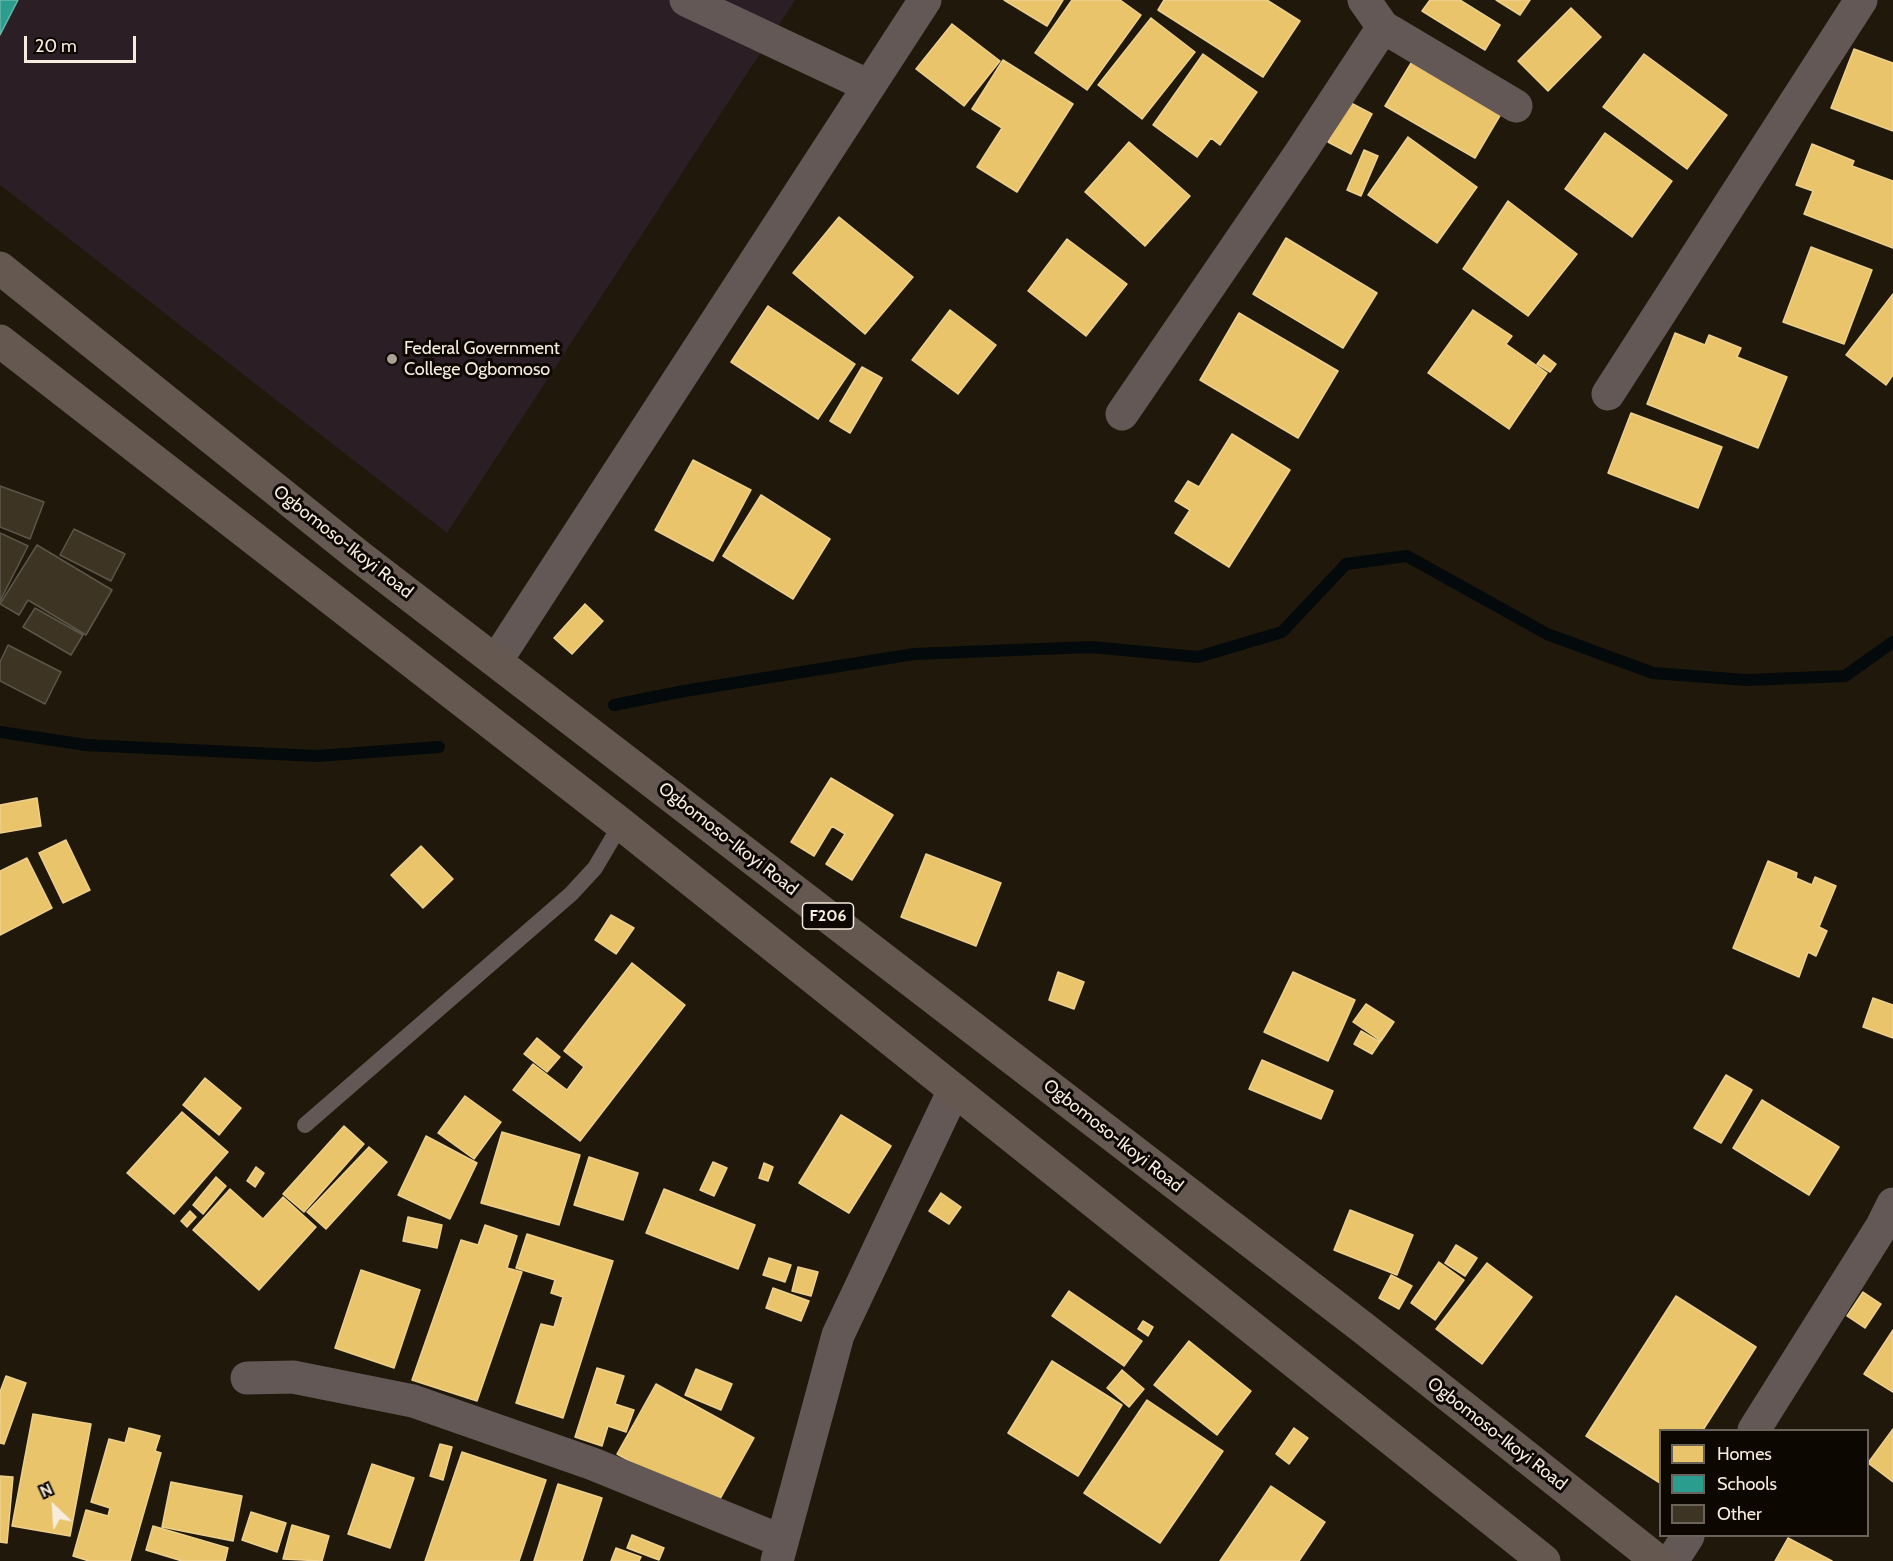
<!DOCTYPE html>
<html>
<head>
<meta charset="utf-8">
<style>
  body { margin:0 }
  #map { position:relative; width:1893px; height:1561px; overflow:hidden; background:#20180a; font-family:Cabin,sans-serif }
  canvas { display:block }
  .legend { position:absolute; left:1659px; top:1429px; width:210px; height:108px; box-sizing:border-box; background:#0c0701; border:2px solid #6a6359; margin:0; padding:8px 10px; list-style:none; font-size:18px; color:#f7ecdd }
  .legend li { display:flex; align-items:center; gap:12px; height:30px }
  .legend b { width:30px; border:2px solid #6a6359 }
  .north { position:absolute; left:24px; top:1477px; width:60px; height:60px; -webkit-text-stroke:4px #0c0701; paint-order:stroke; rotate:335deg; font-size:16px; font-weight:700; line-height:24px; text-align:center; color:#f7ecdd }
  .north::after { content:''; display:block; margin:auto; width:21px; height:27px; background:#f7ecdd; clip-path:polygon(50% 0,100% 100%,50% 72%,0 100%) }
  .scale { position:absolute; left:24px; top:36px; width:112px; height:27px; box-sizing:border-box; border:3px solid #f7ecdd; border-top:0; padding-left:8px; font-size:18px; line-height:21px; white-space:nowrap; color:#f7ecdd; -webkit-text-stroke:4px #0c0701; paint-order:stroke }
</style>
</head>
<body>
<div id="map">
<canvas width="1893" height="1561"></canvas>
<ul class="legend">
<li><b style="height:16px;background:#e9c46a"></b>Homes</li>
<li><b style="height:16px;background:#2a9d8f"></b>Schools</li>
<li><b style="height:16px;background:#3d3424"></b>Other</li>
</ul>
<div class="north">N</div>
<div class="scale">20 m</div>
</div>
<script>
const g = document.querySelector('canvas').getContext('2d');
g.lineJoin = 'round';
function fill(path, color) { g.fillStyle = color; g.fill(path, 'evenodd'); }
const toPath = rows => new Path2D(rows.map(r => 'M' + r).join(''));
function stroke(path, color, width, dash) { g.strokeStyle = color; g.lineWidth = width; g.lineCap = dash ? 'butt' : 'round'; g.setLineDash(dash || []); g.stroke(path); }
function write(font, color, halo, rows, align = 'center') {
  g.font = font + ' Cabin,sans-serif'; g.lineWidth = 6; g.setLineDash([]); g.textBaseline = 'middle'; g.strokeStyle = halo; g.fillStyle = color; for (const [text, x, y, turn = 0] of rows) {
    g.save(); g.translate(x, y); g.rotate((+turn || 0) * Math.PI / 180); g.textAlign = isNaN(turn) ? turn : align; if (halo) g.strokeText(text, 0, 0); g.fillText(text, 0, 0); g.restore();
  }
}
fill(toPath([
  [0,0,795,0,447,533,0,185]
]), '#2c1e25');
const homes = toPath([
  [1004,0,1063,0,1047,26,1004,0],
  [1072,0,1120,0,1141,15,1087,90,1035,53,1072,0],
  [1164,0,1267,0,1300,21,1263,77,1158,10,1164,0],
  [1430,0,1460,0,1500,25,1485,50,1422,11,1430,0],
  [1496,0,1530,0,1520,15,1496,0],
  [1571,8,1601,37,1548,91,1518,61,1571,8],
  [1151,18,1195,52,1142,119,1098,85,1151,18],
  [952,24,1000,61,964,106,916,69,952,24],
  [1854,49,1893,63,1893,131,1831,108,1854,49],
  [1203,54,1257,92,1220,145,1211,138,1197,157,1153,125,1203,54],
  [1644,54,1727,115,1687,169,1603,107,1644,54],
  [1416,55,1505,107,1475,158,1385,106,1416,55],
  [1003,60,1073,104,1017,192,977,167,1002,128,972,109,1003,60],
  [1349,102,1372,114,1351,154,1328,142,1349,102],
  [1605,133,1672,181,1632,237,1565,189,1605,133],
  [1408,137,1477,187,1437,243,1368,195,1408,137],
  [1129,142,1190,196,1145,246,1085,192,1129,142],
  [1812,144,1854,161,1852,166,1893,181,1893,248,1804,214,1813,191,1796,185,1812,144],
  [1364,150,1378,156,1361,196,1347,190,1364,150],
  [1508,201,1577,254,1528,316,1463,269,1508,201],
  [839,217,913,277,865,334,793,273,839,217],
  [1286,238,1377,293,1343,348,1253,294,1286,238],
  [1067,239,1127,284,1086,336,1028,291,1067,239],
  [1811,247,1872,270,1844,344,1783,322,1811,247],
  [1893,294,1893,375,1886,385,1846,355,1893,294],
  [768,306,855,364,818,419,731,362,768,306],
  [950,310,996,345,958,394,912,360,950,310],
  [1473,310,1512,336,1506,344,1547,373,1509,429,1428,373,1473,310],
  [1239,313,1338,371,1298,438,1200,380,1239,313],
  [1675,333,1705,345,1709,335,1741,348,1737,357,1787,377,1758,448,1647,404,1675,333],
  [1544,355,1556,364,1550,372,1537,364,1544,355],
  [862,367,882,378,850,433,830,421,862,367],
  [1631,413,1722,447,1698,508,1608,473,1631,413],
  [1232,434,1290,470,1229,567,1175,533,1190,510,1175,501,1188,481,1199,487,1232,434],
  [693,460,751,490,713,561,655,530,693,460],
  [761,495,830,539,793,599,723,556,761,495],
  [585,604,603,621,572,654,554,638,585,604],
  [831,778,893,815,852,880,826,864,845,834,832,826,814,856,791,842,831,778],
  [37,798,41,826,0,833,0,805,37,798],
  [66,840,90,890,63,903,39,853,66,840],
  [421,846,453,879,423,908,391,875,421,846],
  [926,854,1001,883,976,946,901,917,926,854],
  [27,858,52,908,0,935,0,871,27,858],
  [1768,861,1797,873,1796,878,1812,885,1815,877,1836,886,1819,927,1827,931,1816,956,1808,952,1799,977,1733,948,1768,861],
  [611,915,634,928,616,954,595,940,611,915],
  [632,963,685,1005,580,1141,513,1090,533,1064,567,1090,584,1067,564,1051,632,963],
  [1058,972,1084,982,1074,1009,1049,1000,1058,972],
  [1293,972,1355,1000,1328,1061,1264,1032,1293,972],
  [1873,998,1893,1005,1893,1038,1863,1027,1873,998],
  [1366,1004,1394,1022,1381,1041,1353,1022,1366,1004],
  [1361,1031,1380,1042,1372,1054,1354,1044,1361,1031],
  [537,1038,560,1057,547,1072,524,1054,537,1038],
  [1262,1060,1333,1091,1321,1119,1249,1089,1262,1060],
  [1726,1075,1752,1090,1721,1143,1694,1128,1726,1075],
  [205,1078,241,1108,219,1135,183,1105,205,1078],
  [465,1096,501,1122,474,1159,438,1133,465,1096],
  [1762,1100,1839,1147,1809,1195,1733,1148,1762,1100],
  [182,1112,228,1152,174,1214,127,1173,182,1112],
  [841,1115,891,1146,849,1213,799,1183,841,1115],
  [344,1126,364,1144,304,1212,283,1194,344,1126],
  [502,1132,580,1155,559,1225,481,1203,502,1132],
  [426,1136,477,1163,450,1219,398,1195,426,1136],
  [369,1147,387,1162,326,1229,307,1212,369,1147],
  [589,1157,638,1173,623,1220,574,1205,589,1157],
  [713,1162,727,1168,714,1196,700,1190,713,1162],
  [764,1163,773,1167,768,1181,759,1178,764,1163],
  [256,1167,264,1173,255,1187,247,1181,256,1167],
  [216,1177,226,1186,203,1214,193,1205,216,1177],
  [230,1189,263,1219,283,1197,316,1227,259,1290,193,1230,230,1189],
  [664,1189,755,1225,738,1269,646,1233,664,1189],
  [941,1193,961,1207,949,1224,929,1211,941,1193],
  [1350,1210,1413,1235,1397,1275,1334,1250,1350,1210],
  [190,1211,196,1217,187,1227,181,1221,190,1211],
  [408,1217,442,1225,437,1248,403,1241,408,1217],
  [485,1225,517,1236,507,1268,522,1272,477,1401,412,1380,461,1240,478,1245,485,1225],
  [527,1234,613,1261,563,1418,516,1403,541,1324,554,1327,563,1297,551,1293,555,1280,516,1268,527,1234],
  [1456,1245,1477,1258,1465,1276,1445,1263,1456,1245],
  [769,1258,791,1265,785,1282,763,1275,769,1258],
  [1439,1262,1464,1280,1435,1320,1411,1303,1439,1262],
  [1487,1263,1532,1297,1482,1364,1436,1329,1487,1263],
  [798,1267,818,1272,811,1296,792,1291,798,1267],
  [361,1270,420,1290,394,1368,335,1348,361,1270],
  [1391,1275,1412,1286,1399,1309,1379,1298,1391,1275],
  [773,1288,809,1301,801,1321,766,1308,773,1288],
  [1069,1291,1142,1341,1124,1366,1052,1316,1069,1291],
  [1863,1292,1881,1304,1865,1328,1847,1316,1863,1292],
  [1676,1296,1756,1347,1703,1430,1660,1430,1660,1483,1586,1436,1676,1296],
  [1143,1321,1153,1327,1148,1336,1138,1329,1143,1321],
  [1893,1330,1893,1392,1864,1374,1893,1330],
  [1189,1341,1251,1391,1217,1435,1154,1385,1189,1341],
  [1052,1361,1122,1405,1078,1476,1008,1433,1052,1361],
  [597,1368,624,1376,615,1404,634,1410,626,1432,608,1426,602,1446,575,1437,597,1368],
  [696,1369,732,1384,721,1410,685,1395,696,1369],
  [1122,1370,1144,1389,1129,1407,1107,1388,1122,1370],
  [6,1376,26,1383,4,1444,0,1443,0,1392,6,1376],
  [656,1384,754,1438,715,1508,617,1454,656,1384],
  [1147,1400,1223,1451,1160,1543,1084,1493,1147,1400],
  [33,1414,91,1424,70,1536,12,1526,33,1414],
  [129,1428,160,1436,155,1451,161,1453,130,1561,89,1561,73,1556,86,1510,108,1516,110,1508,91,1502,109,1439,125,1443,129,1428],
  [1294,1428,1308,1438,1289,1464,1276,1454,1294,1428],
  [1893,1429,1893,1482,1868,1463,1893,1429],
  [440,1444,452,1447,443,1480,430,1476,440,1444],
  [462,1452,546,1480,519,1561,425,1561,462,1452],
  [372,1464,414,1478,390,1548,348,1534,372,1464],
  [0,1476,13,1477,7,1543,0,1542,0,1476],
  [171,1482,242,1496,233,1541,162,1527,171,1482],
  [558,1484,602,1498,582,1561,534,1561,558,1484],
  [1271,1486,1325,1522,1299,1561,1220,1561,1271,1486],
  [251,1512,286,1523,277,1552,242,1540,251,1512],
  [292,1525,329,1536,322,1561,283,1559,292,1525],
  [153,1526,228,1548,225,1561,182,1561,146,1550,153,1526],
  [632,1535,664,1548,659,1560,627,1548,632,1535],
  [1788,1538,1832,1561,1775,1561,1788,1538],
  [616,1548,641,1557,639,1561,611,1561,616,1548]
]);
fill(homes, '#e9c46a');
stroke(homes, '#edd08c', 1.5);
const schools = toPath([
  [0,0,18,0,0,35,0,0]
]);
fill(schools, '#2a9d8f');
stroke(schools, '#68b5a6', 1.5);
stroke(toPath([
  [614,705,684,691,914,654,1091,647,1198,657,1282,632,1346,564,1407,556,1547,634,1653,673,1746,680,1845,676,1893,642],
  [0,732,86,745,317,756,439,747]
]), '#040a0b', 12);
const building = toPath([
  [0,486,44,502,30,539,0,527,0,486],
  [74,529,125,554,111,581,60,555,74,529],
  [0,533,28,546,0,601,0,533],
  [37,545,112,590,86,635,28,600,19,615,0,604,37,545],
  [35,608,83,635,71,655,23,627,35,608],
  [8,645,61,672,45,704,0,681,0,662,8,645]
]);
fill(building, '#3d3424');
stroke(building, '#5c564a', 1.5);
stroke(toPath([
  [305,1125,571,894,595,868,621,824]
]), '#635855', 16);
stroke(toPath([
  [686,0,869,86],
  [1383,27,1516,106],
  [1608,394,1861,0],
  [1122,414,1301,152,1383,27,1364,0],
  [496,661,925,0],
  [247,1378,293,1377,413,1401,593,1464,782,1541],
  [1754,1430,1882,1226,1893,1204],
  [777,1561,838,1335,954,1090],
  [1672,1561,1688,1536]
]), '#635855', 33);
stroke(toPath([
  [0,268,360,557,1362,1327,1658,1561],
  [0,341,621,824,1544,1561]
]), '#655851', 33);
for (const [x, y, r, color] of [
  [392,359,6,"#aca293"]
]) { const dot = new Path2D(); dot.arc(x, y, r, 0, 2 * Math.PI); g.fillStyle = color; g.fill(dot); stroke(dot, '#0c0701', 2); }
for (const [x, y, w] of [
  [828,916,51]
]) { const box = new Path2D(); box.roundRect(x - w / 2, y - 13, w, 26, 4.5); g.fillStyle = '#0c0701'; g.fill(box); stroke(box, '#f7ecdd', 1.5); }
write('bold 16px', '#f7ecdd', null, [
  ["F206",828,916]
]);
write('18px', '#f7ecdd', '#0c0701', [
  ["Federal Government",404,349],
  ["College Ogbomoso",404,370]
], 'left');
write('18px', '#f7ecdd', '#0c0701', [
  ["Ogbomoso-Ikoyi Road",343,542,38],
  ["Ogbomoso-Ikoyi Road",728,839,38],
  ["Ogbomoso-Ikoyi Road",1113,1136,38],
  ["Ogbomoso-Ikoyi Road",1497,1434,38]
]);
</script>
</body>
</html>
